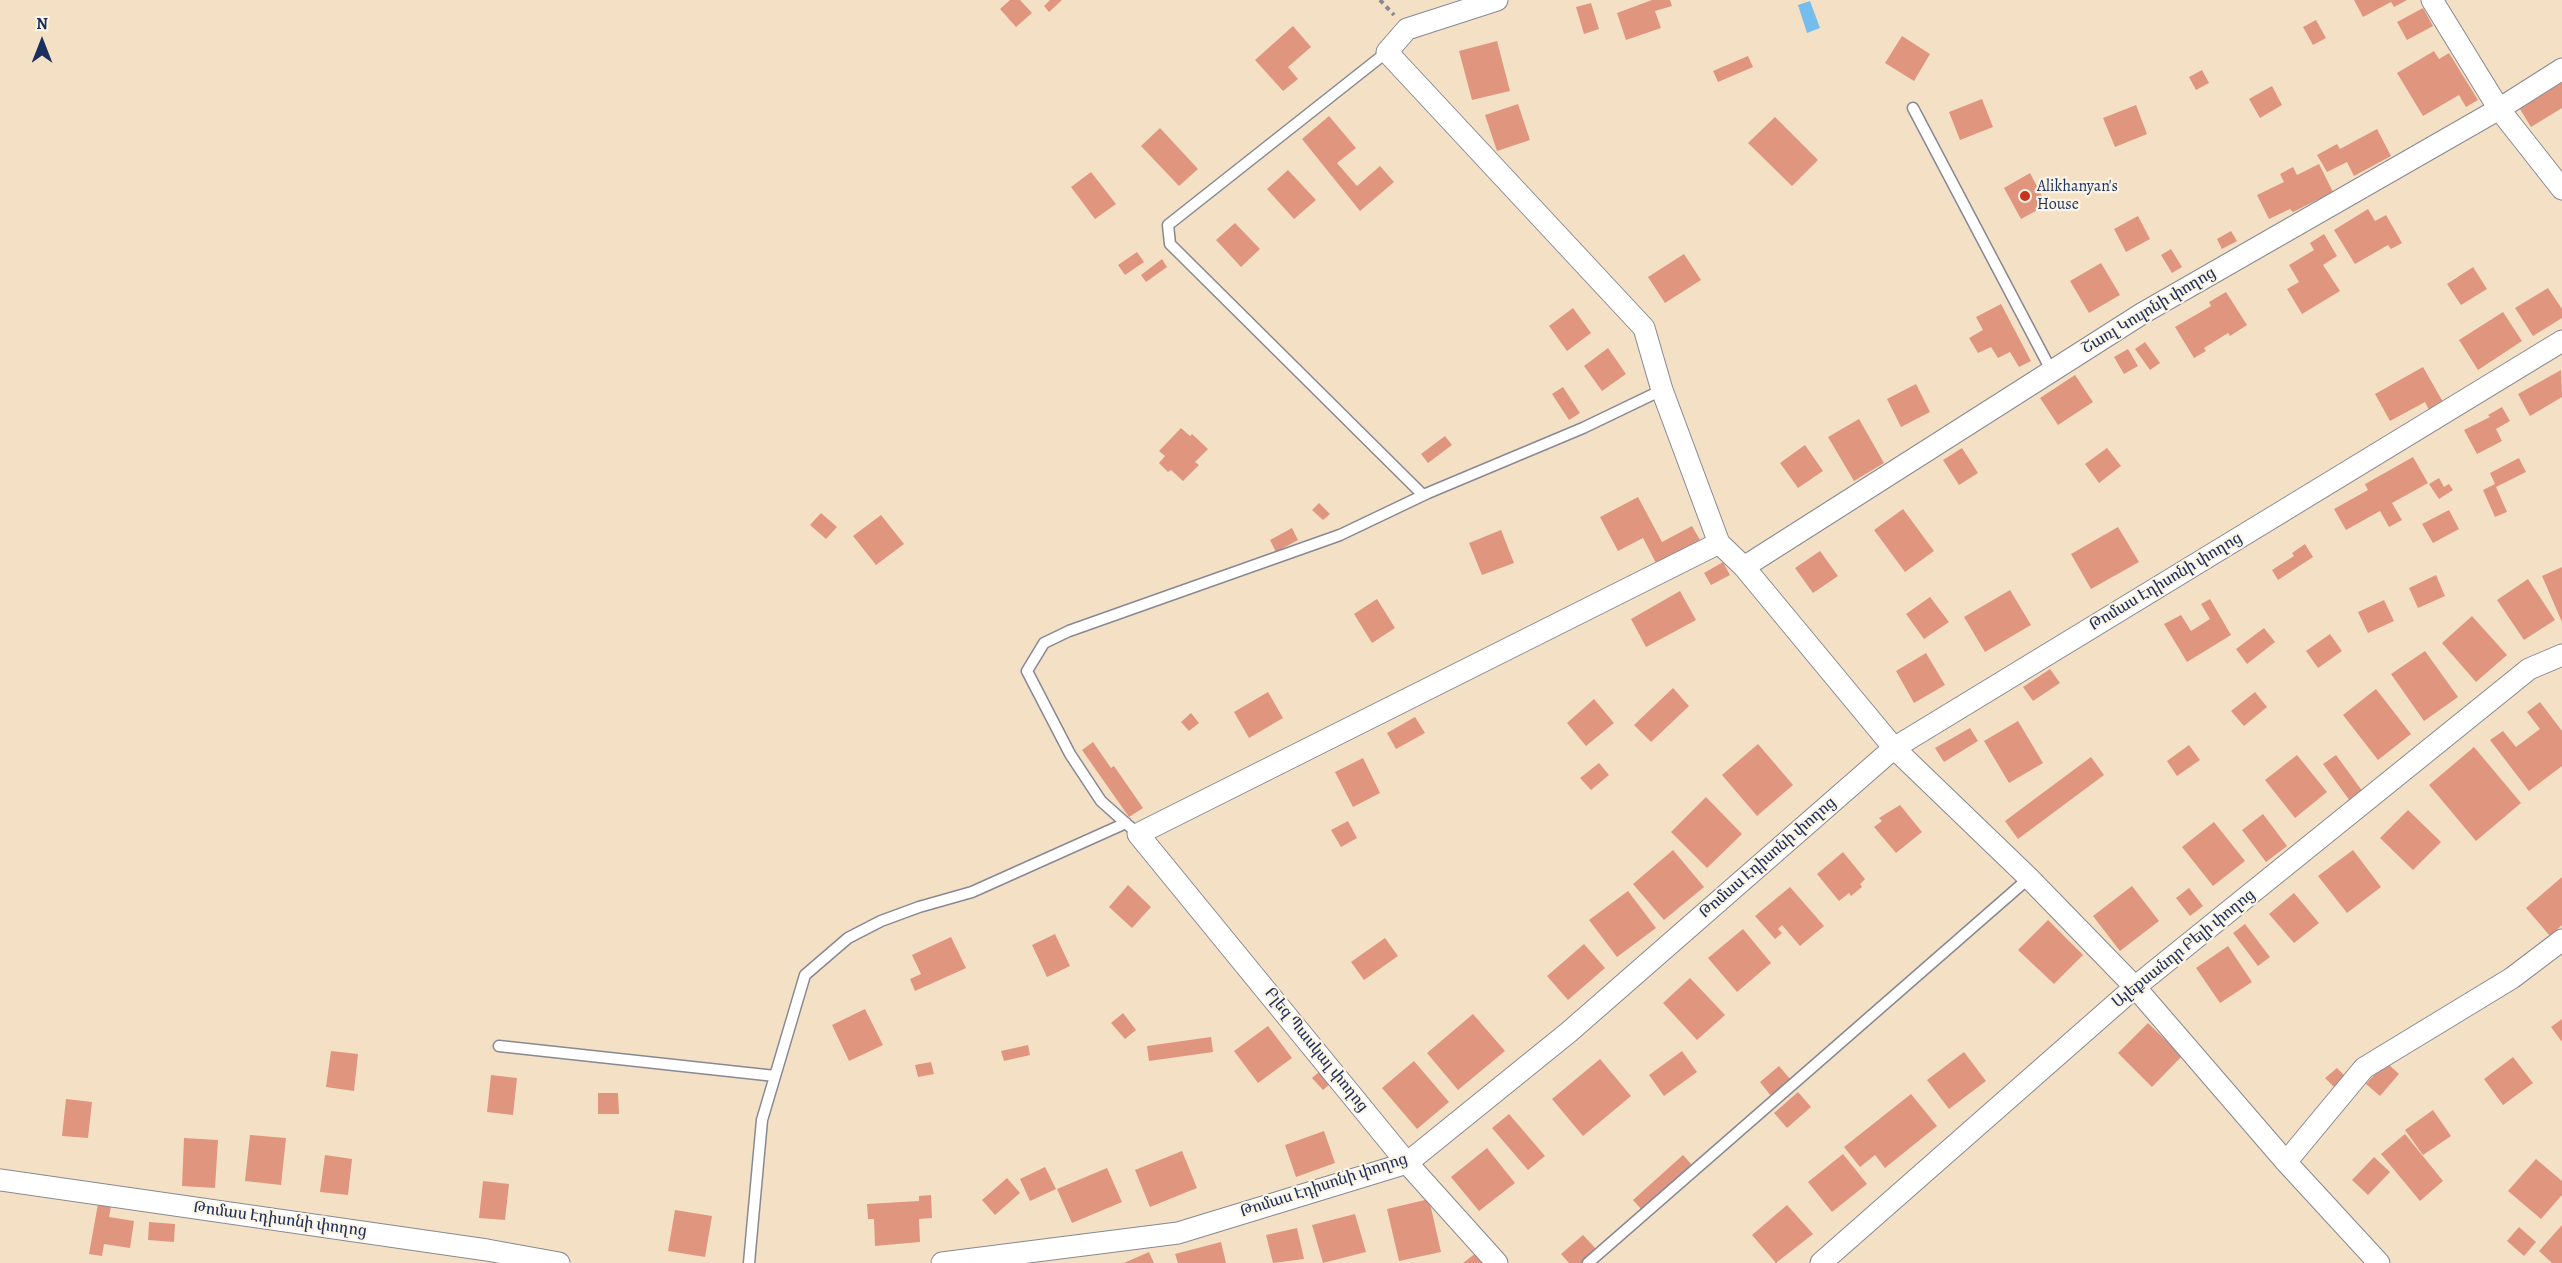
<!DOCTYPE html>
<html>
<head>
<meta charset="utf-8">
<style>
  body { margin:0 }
  #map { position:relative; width:2562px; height:1263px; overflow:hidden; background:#f4e1c5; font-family:Alegreya,serif }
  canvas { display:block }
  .north { position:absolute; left:12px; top:12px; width:60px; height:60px; -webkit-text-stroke:4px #fcf5e5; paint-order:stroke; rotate:0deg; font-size:16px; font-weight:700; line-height:24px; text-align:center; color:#1b2f5e }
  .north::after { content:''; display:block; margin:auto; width:21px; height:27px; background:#1b2f5e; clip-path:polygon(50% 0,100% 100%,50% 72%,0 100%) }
</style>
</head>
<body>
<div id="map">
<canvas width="2562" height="1263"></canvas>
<div class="north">N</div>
</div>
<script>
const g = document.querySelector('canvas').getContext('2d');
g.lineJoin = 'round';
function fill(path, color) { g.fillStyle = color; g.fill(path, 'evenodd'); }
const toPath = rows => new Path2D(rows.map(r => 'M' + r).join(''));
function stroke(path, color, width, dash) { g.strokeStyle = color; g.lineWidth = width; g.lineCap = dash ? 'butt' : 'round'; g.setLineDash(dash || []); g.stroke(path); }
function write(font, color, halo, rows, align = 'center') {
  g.font = font + ' Alegreya,"Noto Serif Armenian",serif'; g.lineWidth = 4.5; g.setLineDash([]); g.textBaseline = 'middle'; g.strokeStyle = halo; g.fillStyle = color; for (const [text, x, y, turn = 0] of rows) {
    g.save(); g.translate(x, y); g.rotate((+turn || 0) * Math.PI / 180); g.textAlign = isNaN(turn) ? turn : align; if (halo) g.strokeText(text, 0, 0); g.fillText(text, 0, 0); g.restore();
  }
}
fill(toPath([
  [1810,1,1820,28,1807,33,1798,5]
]), '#74bdec');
fill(toPath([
  [1010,0,1020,0,1032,13,1016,27,1000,9],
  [1050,0,1062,0,1049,12,1044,6],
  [1652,0,1670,0,1672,6,1655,11,1661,28,1626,40,1617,13],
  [2354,0,2407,0,2394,7,2391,2,2363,17],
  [1591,3,1599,29,1584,34,1576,7],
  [2423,8,2433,26,2407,40,2397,22],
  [2316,20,2326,38,2313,45,2303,27],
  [1293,26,1311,47,1288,67,1298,79,1283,91,1255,60],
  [1902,36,1930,54,1914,81,1885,63],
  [1497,41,1510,91,1472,100,1459,51],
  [2434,51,2439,59,2449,53,2478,100,2466,107,2459,95,2423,116,2397,73],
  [1748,56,1753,67,1718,82,1713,71],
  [2202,70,2209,83,2196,90,2189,77],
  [2562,80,2562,108,2531,127,2518,106],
  [2272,86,2282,105,2260,118,2249,99],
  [1982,99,1993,127,1960,140,1949,112],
  [1518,104,1530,140,1497,151,1485,115],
  [2136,105,2147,134,2115,147,2103,118],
  [1329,116,1356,148,1337,163,1357,186,1380,166,1394,182,1360,211,1302,139],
  [1775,117,1818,160,1792,186,1748,143],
  [1160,128,1198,169,1179,186,1141,146],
  [2377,129,2391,156,2354,176,2347,162,2327,172,2317,155,2337,144,2340,149],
  [2319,164,2333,192,2293,212,2290,209,2269,219,2257,195,2284,182,2280,174,2293,167,2297,175],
  [1288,170,1316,200,1294,219,1267,189],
  [1091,172,1116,204,1095,219,1071,187],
  [2030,173,2047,205,2021,219,2004,188],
  [2368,209,2375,221,2386,215,2402,243,2391,249,2388,245,2355,264,2334,230],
  [2138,216,2150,239,2126,252,2114,229],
  [1235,223,1260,249,1241,267,1216,240],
  [2231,231,2237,241,2222,249,2217,239],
  [2324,234,2337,256,2323,265,2340,291,2302,314,2287,289,2299,282,2289,265,2314,250,2310,243],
  [2171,249,2182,267,2172,273,2161,255],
  [1137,252,1144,262,1125,275,1118,265],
  [1684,254,1701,280,1665,303,1648,277],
  [1162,259,1167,267,1146,282,1141,275],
  [2101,263,2120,295,2089,313,2070,281],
  [2473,267,2487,289,2461,305,2447,284],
  [2548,288,2562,309,2562,318,2533,336,2515,308],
  [2226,292,2247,325,2230,336,2228,333,2204,348,2206,351,2194,358,2175,327,2211,306,2209,302],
  [2001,304,2031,361,2019,367,2010,352,1998,358,1991,347,1978,353,1969,338,1983,330,1976,317],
  [1573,308,1591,333,1567,351,1549,326],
  [2503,312,2522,341,2478,370,2459,340],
  [2145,342,2160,363,2150,370,2135,349],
  [1608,348,1626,374,1602,391,1584,366],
  [2128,349,2138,366,2124,374,2114,357],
  [2423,367,2443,402,2429,410,2425,402,2390,421,2375,394],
  [2561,370,2562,397,2530,416,2518,394],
  [2075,375,2093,402,2058,425,2040,398],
  [1916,384,1930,412,1901,427,1887,399],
  [1563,387,1580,413,1569,420,1552,394],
  [2502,407,2510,421,2496,429,2502,441,2477,454,2464,430,2490,417,2488,415],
  [1859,419,1884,463,1854,481,1828,437],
  [1181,428,1190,436,1192,434,1208,449,1195,462,1199,465,1183,481,1171,470,1168,472,1159,463,1165,456,1159,451],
  [1445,436,1452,445,1428,463,1421,454],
  [1805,445,1823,471,1798,488,1780,463],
  [1962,448,1978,473,1959,485,1943,460],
  [2107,448,2121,466,2099,483,2085,464],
  [2413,457,2428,483,2392,503,2402,520,2389,527,2380,511,2346,530,2334,509,2368,490,2365,484],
  [2519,458,2526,472,2496,487,2507,512,2495,517,2483,490,2495,484,2490,473],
  [2439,478,2444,487,2449,484,2453,490,2439,499,2429,484],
  [1638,497,1662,542,1692,526,1700,540,1656,563,1643,538,1618,551,1600,517],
  [1319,503,1330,514,1323,520,1312,510],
  [1903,509,1934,551,1905,572,1874,530],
  [2449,510,2459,529,2433,543,2422,524],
  [821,513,837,527,826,539,810,525],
  [881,515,904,544,876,565,853,536],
  [2118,527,2139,562,2091,589,2071,554],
  [1292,528,1298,540,1276,552,1270,540],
  [1501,530,1514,563,1482,575,1469,543],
  [2305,544,2313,557,2278,580,2272,570,2294,556,2292,553],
  [1820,551,1838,576,1813,593,1795,568],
  [1723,562,1730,575,1711,585,1704,573],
  [2562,567,2562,622,2542,576],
  [2436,575,2445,596,2418,608,2409,588],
  [2528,579,2555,620,2524,640,2497,600],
  [2010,590,2031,625,1985,652,1964,617],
  [1680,591,1696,620,1646,647,1631,619],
  [1930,597,1949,622,1924,639,1906,614],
  [1377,599,1395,628,1372,643,1354,614],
  [2210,599,2231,635,2187,662,2164,624,2181,615,2191,631,2210,619,2201,604],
  [2384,600,2394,621,2368,633,2358,612],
  [2472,616,2507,655,2476,682,2442,643],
  [2264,628,2275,642,2247,664,2236,649],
  [2330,634,2342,651,2318,668,2306,651],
  [2425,651,2458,697,2424,721,2391,674],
  [1926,653,1945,685,1914,703,1896,671],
  [2050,669,2060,683,2033,701,2023,687],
  [1673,688,1689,706,1651,742,1634,725],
  [2376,689,2411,734,2378,760,2343,715],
  [1268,692,1283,718,1249,738,1234,712],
  [2255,692,2267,707,2244,726,2231,711],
  [1594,699,1614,723,1586,746,1567,723],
  [2540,702,2562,731,2562,766,2529,791,2490,740,2503,731,2516,747,2540,729,2527,712],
  [1191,713,1199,723,1189,731,1181,722],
  [1415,717,1425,733,1396,749,1387,733],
  [2018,721,2043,763,2009,783,1984,741],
  [1970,728,1978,741,1944,762,1935,748],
  [1093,742,1111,768,1114,766,1143,808,1129,817,1082,750],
  [1758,744,1793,785,1757,816,1722,775],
  [2189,745,2200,760,2177,776,2167,761],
  [2474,747,2521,803,2476,841,2429,785],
  [2297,755,2327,792,2295,818,2265,780],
  [2336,755,2363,792,2350,801,2323,764],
  [2091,757,2104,775,2018,839,2005,821],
  [1363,758,1380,793,1353,807,1335,772],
  [1599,763,1609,775,1591,790,1580,778],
  [1706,797,1742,834,1707,868,1671,832],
  [1900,805,1922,832,1896,853,1874,827,1882,821,1879,818],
  [2408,810,2441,842,2413,870,2380,838],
  [2263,814,2287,846,2266,862,2242,830],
  [1348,821,1357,838,1341,847,1331,830],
  [2214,822,2245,861,2213,886,2182,847],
  [1673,850,1704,887,1664,920,1633,884],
  [2353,850,2381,887,2347,913,2318,876],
  [1843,852,1865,879,1860,884,1862,887,1851,896,1849,893,1839,901,1817,874],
  [2562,877,2562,925,2550,936,2526,908],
  [1128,885,1151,907,1132,928,1109,907],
  [2132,886,2159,921,2120,951,2093,916],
  [1790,887,1824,926,1800,946,1782,925,1778,929,1782,933,1775,939,1755,916],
  [2189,888,2203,906,2190,916,2176,898],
  [1628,891,1656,928,1617,957,1589,920],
  [2294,893,2319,923,2294,943,2269,914],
  [2048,920,2083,955,2054,984,2018,950],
  [2245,924,2270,957,2258,966,2233,933],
  [1743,929,1771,963,1737,992,1708,958],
  [1055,934,1070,966,1047,977,1032,945],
  [951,937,966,968,915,991,910,979,921,974,912,955],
  [1385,938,1398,956,1364,980,1351,962],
  [1584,944,1605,968,1568,1000,1547,976],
  [2228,946,2252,982,2220,1003,2196,968],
  [1690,978,1725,1015,1697,1040,1663,1003],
  [865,1009,883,1045,849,1061,832,1025],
  [1123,1013,1136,1030,1125,1039,1111,1023],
  [1473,1014,1505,1051,1458,1090,1427,1053],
  [2562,1019,2562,1042,2551,1027],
  [2148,1023,2182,1056,2152,1087,2118,1053],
  [1268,1026,1292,1058,1258,1083,1234,1051],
  [1211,1037,1213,1052,1149,1061,1147,1046],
  [1028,1045,1030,1055,1004,1061,1001,1051],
  [331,1051,358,1054,354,1091,326,1087],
  [1682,1051,1697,1072,1664,1096,1649,1075],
  [1964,1052,1986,1081,1949,1109,1927,1080],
  [2513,1057,2533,1083,2503,1105,2484,1079],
  [1600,1059,1631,1096,1583,1136,1552,1099],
  [1414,1061,1449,1102,1417,1129,1382,1088],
  [931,1062,934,1074,918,1077,915,1065],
  [2386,1062,2399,1074,2380,1096,2366,1084],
  [1779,1066,1791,1080,1771,1096,1760,1082],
  [2337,1068,2347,1078,2336,1089,2325,1078],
  [1320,1071,1330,1084,1323,1090,1312,1078],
  [491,1075,517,1078,513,1115,487,1112],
  [1798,1092,1811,1107,1787,1128,1774,1113],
  [598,1093,618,1093,619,1114,598,1114],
  [1911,1094,1937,1126,1885,1168,1875,1155,1860,1167,1844,1147],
  [66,1099,92,1102,88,1138,62,1136],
  [2433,1110,2451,1136,2423,1155,2405,1130],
  [1509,1114,1545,1156,1528,1170,1492,1128],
  [1324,1131,1335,1163,1296,1177,1285,1145],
  [2405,1134,2443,1181,2420,1201,2381,1154],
  [250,1135,286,1138,281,1185,245,1181],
  [184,1138,218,1140,215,1188,182,1186],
  [1487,1148,1515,1183,1479,1211,1451,1177],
  [1182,1151,1197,1188,1150,1207,1135,1170],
  [1843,1154,1867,1184,1832,1212,1808,1182],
  [325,1155,352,1159,348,1195,320,1192],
  [1683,1155,1692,1165,1642,1210,1633,1200],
  [2374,1157,2390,1172,2368,1195,2352,1180],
  [2536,1159,2562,1181,2562,1195,2541,1219,2508,1191],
  [1045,1167,1056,1189,1030,1201,1020,1179],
  [1107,1168,1122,1202,1072,1223,1057,1189],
  [1007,1178,1020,1193,995,1215,982,1200],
  [483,1181,509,1184,505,1220,479,1218],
  [931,1195,932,1218,919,1219,920,1242,875,1246,874,1219,868,1219,867,1204,919,1201,919,1196],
  [99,1198,112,1201,109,1217,134,1221,130,1248,104,1244,102,1256,89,1254],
  [1429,1199,1441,1252,1399,1261,1387,1209],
  [1787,1205,1813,1234,1776,1263,1752,1235],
  [675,1210,712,1216,705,1257,668,1251],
  [1355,1214,1366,1252,1323,1263,1312,1225],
  [149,1222,175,1224,174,1242,148,1240],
  [2562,1225,2562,1263,2552,1263,2539,1251],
  [2519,1227,2536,1242,2524,1256,2507,1241],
  [1297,1228,1304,1259,1273,1263,1266,1235],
  [1583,1235,1598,1251,1585,1263,1569,1263,1561,1254],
  [1221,1242,1226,1263,1178,1263,1175,1254],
  [1149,1252,1154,1263,1124,1263],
  [1476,1253,1484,1263,1463,1263]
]), '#e0957f');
const lane = toPath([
  [1387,52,1168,225,1170,244,1423,495],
  [1913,108,2051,370],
  [1138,834,1101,801,1070,754,1027,671,1044,643,1069,631,1340,535,1428,493,1583,428,1662,390],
  [499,1046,775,1076],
  [749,1263,762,1120,805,975,848,938,881,921,919,907,972,892,1126,823],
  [1588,1263,2029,878]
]);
const street = toPath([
  [1497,0,1407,29,1387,52,1644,328,1662,390,1719,543,1744,567,1894,748,2029,878,2135,987,2286,1162,2379,1263],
  [2432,0,2499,109,2562,189],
  [1744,567,2143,313,2499,109,2562,69],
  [2286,1162,2364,1068,2512,978,2562,940],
  [0,1180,487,1250,559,1263],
  [942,1263,1178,1233,1407,1163,1569,1032,1894,748,2562,341],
  [1497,1263,1407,1163,1138,834,1719,543],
  [1821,1263,2135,987,2529,669,2562,655]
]);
stroke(lane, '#888892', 13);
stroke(street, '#888892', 23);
stroke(toPath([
  [1380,0,1394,15]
]), '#888892', 4, [4.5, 4.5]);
stroke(lane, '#fff', 10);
stroke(street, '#fff', 21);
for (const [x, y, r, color] of [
  [2025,196,6,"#c8321e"]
]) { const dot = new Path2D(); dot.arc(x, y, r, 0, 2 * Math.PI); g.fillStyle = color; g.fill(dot); stroke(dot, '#fcf5e5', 2); }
write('16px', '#1b2f5e', '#fcf5e5', [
  ["Alikhanyan's",2037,187],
  ["House",2037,205]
], 'left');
write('16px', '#1b2f5e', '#fcf5e5', [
  ["Շառլ Կուլոնի փողոց",2149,311,-31],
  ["Թոմաս Էդիսոնի փողոց",2166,582,-31],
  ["Թոմաս Էդիսոնի փողոց",1768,858,-41],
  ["Ալեքսանդր Բելի փողոց",2184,949,-39],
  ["Բլեզ Պասկալ փողոց",1316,1050,51],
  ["Թոմաս Էդիսոնի փողոց",1324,1186,-18],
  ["Թոմաս Էդիսոնի փողոց",280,1220,8]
]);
</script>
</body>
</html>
